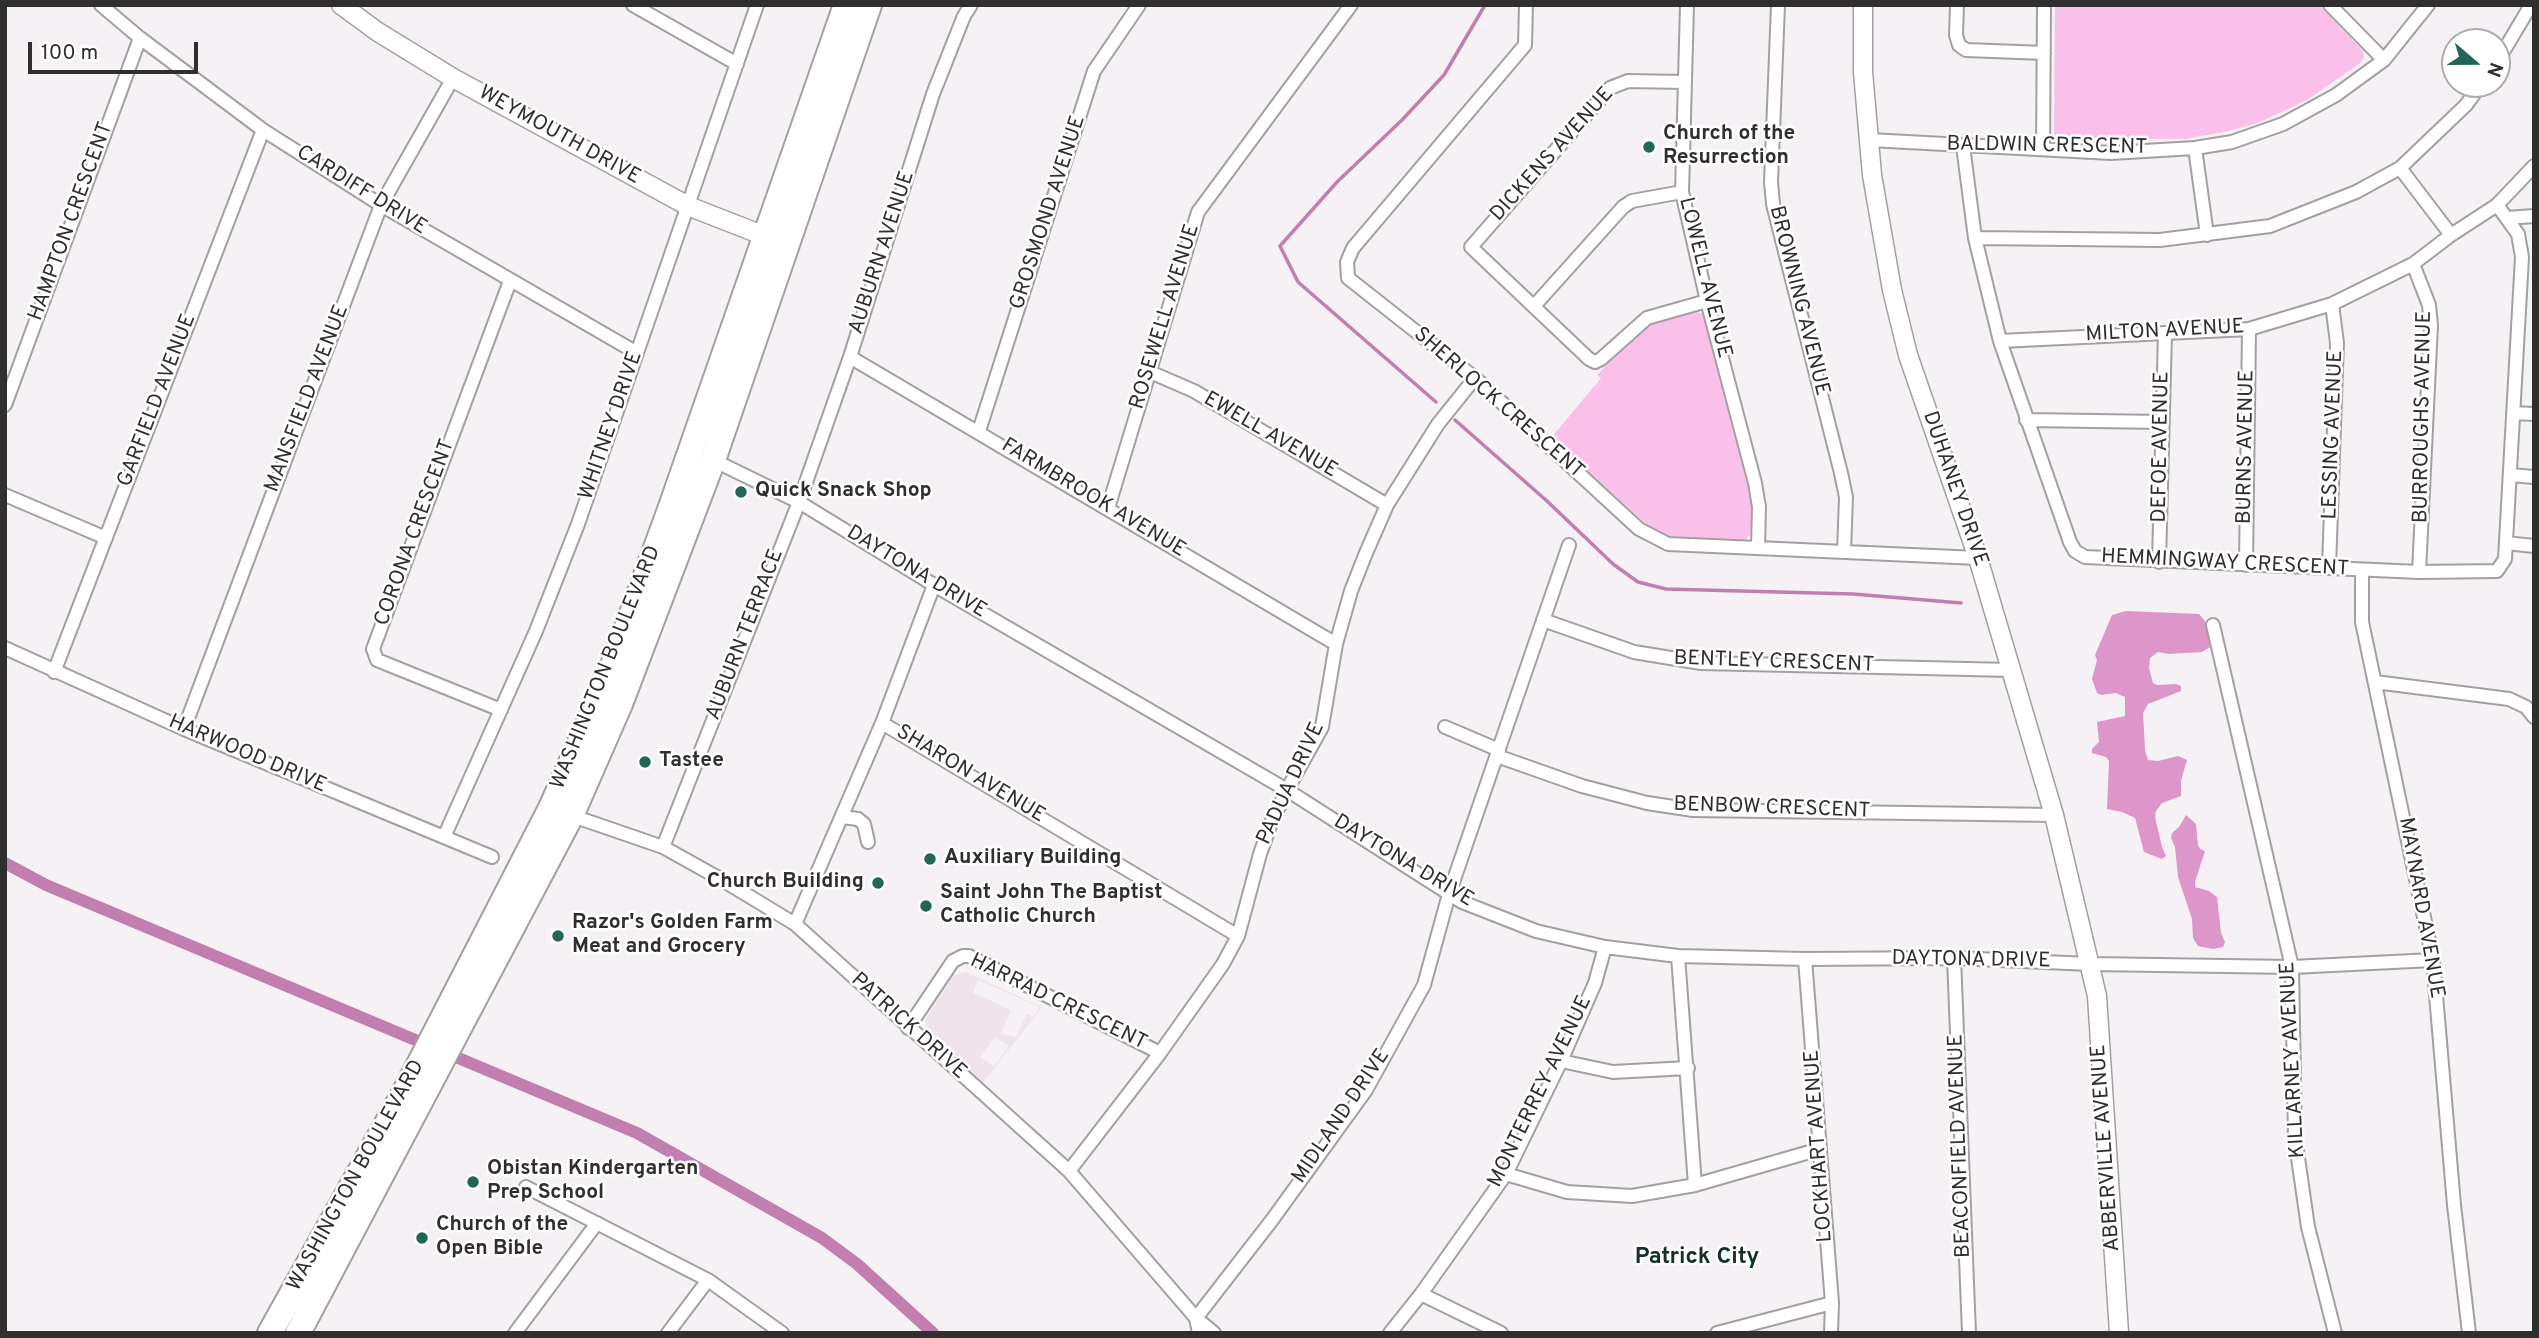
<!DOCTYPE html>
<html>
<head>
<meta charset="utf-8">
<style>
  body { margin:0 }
  #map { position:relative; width:2539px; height:1338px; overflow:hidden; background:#f5f1f4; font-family:Overpass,sans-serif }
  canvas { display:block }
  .frame { position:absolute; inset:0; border:7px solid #302f30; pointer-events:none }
  .north { position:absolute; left:2441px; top:28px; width:70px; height:70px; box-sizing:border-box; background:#fff; border:2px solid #acacac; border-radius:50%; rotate:110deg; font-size:19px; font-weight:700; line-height:28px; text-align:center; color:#302f30 }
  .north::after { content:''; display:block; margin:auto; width:24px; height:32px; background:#226657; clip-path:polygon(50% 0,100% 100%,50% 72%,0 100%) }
  .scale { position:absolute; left:28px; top:42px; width:170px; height:32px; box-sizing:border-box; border:4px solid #302f30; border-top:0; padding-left:9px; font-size:21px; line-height:24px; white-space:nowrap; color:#302f30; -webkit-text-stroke:5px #fff; paint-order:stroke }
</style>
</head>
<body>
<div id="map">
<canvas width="2539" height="1338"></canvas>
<div class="frame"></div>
<div class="north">N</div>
<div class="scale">100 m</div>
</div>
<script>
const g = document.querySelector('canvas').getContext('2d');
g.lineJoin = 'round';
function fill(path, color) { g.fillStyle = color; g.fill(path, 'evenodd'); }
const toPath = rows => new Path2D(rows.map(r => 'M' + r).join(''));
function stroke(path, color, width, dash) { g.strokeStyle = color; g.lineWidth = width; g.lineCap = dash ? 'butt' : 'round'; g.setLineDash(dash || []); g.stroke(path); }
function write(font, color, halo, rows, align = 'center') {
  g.font = font + ' Overpass,sans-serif'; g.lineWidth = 5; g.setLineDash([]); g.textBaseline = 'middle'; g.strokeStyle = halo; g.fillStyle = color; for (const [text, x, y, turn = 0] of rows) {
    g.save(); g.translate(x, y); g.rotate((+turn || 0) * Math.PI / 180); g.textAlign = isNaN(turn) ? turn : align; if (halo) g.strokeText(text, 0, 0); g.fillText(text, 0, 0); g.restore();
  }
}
fill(toPath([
  [966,972,1042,1007,982,1084,930,1037,925,1020,953,976],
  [978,980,1039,1007,1034,1017,1027,1014,1016,1037,1001,1034,1011,1010,973,993],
  [995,1037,1009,1046,994,1067,980,1057]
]), '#efe4ec');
fill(toPath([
  [2055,5,2319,5,2363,51,2364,58,2359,64,2307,100,2258,123,2228,131,2185,139,2054,138],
  [1696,312,1704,314,1709,326,1753,509,1750,534,1746,540,1736,542,1663,536,1652,529,1551,438,1601,378,1597,375,1645,324]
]), '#fac0e9');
fill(toPath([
  [2126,611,2199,614,2205,621,2210,647,2202,652,2168,654,2158,652,2150,658,2149,668,2153,683,2157,685,2176,684,2181,686,2181,691,2148,704,2143,713,2145,750,2148,760,2158,761,2178,756,2187,760,2181,780,2181,796,2162,803,2156,811,2155,817,2162,847,2166,856,2162,859,2144,852,2135,818,2122,812,2107,809,2109,761,2106,757,2092,753,2092,749,2099,742,2097,722,2125,716,2125,697,2116,693,2101,695,2097,693,2092,679,2097,660,2095,655,2112,615],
  [2186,815,2196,824,2198,845,2200,849,2205,851,2195,882,2195,887,2209,891,2217,897,2221,933,2225,942,2223,947,2213,949,2198,946,2193,938,2192,919,2178,877,2175,847,2171,838,2172,833,2179,827]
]), '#dd96c9');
stroke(toPath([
  [1436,402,1298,282,1280,246,1337,182,1402,120,1444,75,1485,5],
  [1455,420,1547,501,1613,564,1638,582,1666,589,1853,594,1961,603]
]), '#c27eaf', 3.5);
stroke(toPath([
  [5,863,46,885,637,1133,822,1238,857,1264,933,1333]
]), '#c27eaf', 12);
const street = toPath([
  [101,5,140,38,263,130,381,205,637,353],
  [633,5,737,64],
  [1526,5,1525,45,1353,248,1347,262,1348,278,1475,378,1639,529,1668,544,1978,558],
  [1687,5,1682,192,1707,301,1755,483,1759,507,1758,547],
  [1778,5,1771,182,1773,204,1841,473,1846,497,1844,552],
  [1957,5,1956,35,1959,45,1966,50,2044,53],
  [2330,5,2384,60],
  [2497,62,2531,5],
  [1684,82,1628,81,1610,88,1471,247,1589,359,1595,362,1601,359,1647,318,1707,301],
  [1870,140,2111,153,2195,148,2232,142,2283,124,2336,95,2384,60,2428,5],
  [1963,146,1975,238,2000,341,2070,542,2075,551,2085,557,2419,572,2497,571,2505,559,2522,257,2518,234,2497,205],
  [2195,148,2207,235],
  [2043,149,2044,5],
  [2400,168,2451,235],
  [2507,218,2534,216],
  [1975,238,2160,240,2270,226,2356,192,2400,168,2466,105,2481,84],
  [2413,264,2429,305,2431,325,2419,572],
  [1534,306,1623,207,1632,201,1682,192],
  [2000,341,2249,329,2332,304,2413,264,2451,235,2497,205,2534,166],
  [850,357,1336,644],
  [1150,372,1194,391,1387,505],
  [5,405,140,38],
  [2513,413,2534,414],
  [2026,420,2163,422],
  [979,431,1094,71,1139,5],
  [713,460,799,502,934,585,1287,790,1462,902,1536,931,1605,947,1678,956,1805,959,1954,958,2090,964,2292,967,2433,960],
  [2510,475,2534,477],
  [5,495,106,538],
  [1108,508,1198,212,1351,5],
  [2506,543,2534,546],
  [2159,562,2165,333],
  [2246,565,2249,329],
  [2329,567,2337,343,2332,304],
  [2362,570,2362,622,2433,960,2454,1205,2469,1333],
  [1543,620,1634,652,1701,663,2012,670],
  [2213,625,2292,967,2295,1137,2308,1227,2335,1333],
  [5,648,184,729,492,857],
  [54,672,263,130],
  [2375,682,2509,699,2526,707,2534,717],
  [501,710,377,660,373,649,510,281],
  [882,723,1238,936],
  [1445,727,1499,750],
  [184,729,381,205,453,78],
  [1497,756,1582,786,1647,803,1693,810,2054,815],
  [567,814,663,847,724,881,795,924,1069,1171,1196,1318,1199,1333],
  [842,817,858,819,864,824,868,842],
  [444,837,536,631,578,524,757,5],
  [663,847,799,502,850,357,933,94,964,16,971,5],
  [795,924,882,723,934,585],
  [1678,956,1695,1185],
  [1954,958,1969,1333],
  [1805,959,1832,1303,1831,1333],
  [908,1028,953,961,963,956,969,956,1160,1053],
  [1561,1061,1613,1072,1688,1068],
  [1069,1171,1160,1053,1223,964,1238,936,1260,854,1271,823,1287,790,1322,727,1336,644,1351,591,1366,553,1387,505,1438,424,1475,378],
  [1506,1174,1567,1192,1632,1196,1695,1185,1820,1149],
  [526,1187,708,1280,782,1333],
  [1421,1294,1501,1333],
  [1196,1318,1272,1220,1366,1090,1424,985,1449,894,1569,545],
  [1196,1318,1214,1333],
  [515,1333,597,1223],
  [668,1333,708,1280],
  [1390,1333,1421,1294,1506,1174,1561,1061,1595,983,1605,947],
  [1717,1333,1832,1303]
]);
const secondary = toPath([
  [341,5,378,32,453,78,688,206,775,240],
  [1863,5,1863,72,1872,175,1892,290,1908,355,1978,558,2054,815,2097,996,2119,1333]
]);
const highway = toPath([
  [270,1333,408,1086,551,808,608,679,671,507,846,5],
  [298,1333,571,816,620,704,713,460,869,5]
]);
stroke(street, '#a3a0a2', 16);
stroke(secondary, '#a3a0a2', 21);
stroke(highway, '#a3a0a2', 28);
stroke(street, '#fff', 12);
stroke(secondary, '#fff', 18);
stroke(highway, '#fff', 24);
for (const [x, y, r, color] of [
  [1649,147,7,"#226657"],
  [741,492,7,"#226657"],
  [645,762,7,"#226657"],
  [930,859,7,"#226657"],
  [878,883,7,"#226657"],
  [926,906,7,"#226657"],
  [558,936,7,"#226657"],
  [473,1182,7,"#226657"],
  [422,1238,7,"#226657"]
]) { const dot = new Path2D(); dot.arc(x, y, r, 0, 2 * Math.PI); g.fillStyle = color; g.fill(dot); stroke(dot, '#fff', 2.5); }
write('bold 21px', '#302f30', '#fff', [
  ["Church of the",1663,135],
  ["Resurrection",1663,159],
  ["Quick Snack Shop",755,492],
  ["Tastee",659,762],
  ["Auxiliary Building",944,859],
  ["Church Building",864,883,"right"],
  ["Saint John The Baptist",940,894],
  ["Catholic Church",940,918],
  ["Razor's Golden Farm",572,924],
  ["Meat and Grocery",572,948],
  ["Obistan Kindergarten",487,1170],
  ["Prep School",487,1194],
  ["Church of the",436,1226],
  ["Open Bible",436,1250]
], 'left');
write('21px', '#302f30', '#fff', [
  ["WEYMOUTH DRIVE",559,136,29],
  ["BALDWIN CRESCENT",2047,147,1],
  ["DICKENS AVENUE",1553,155,-48],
  ["CARDIFF DRIVE",361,191,32],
  ["GROSMOND AVENUE",1049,213,-72],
  ["HAMPTON CRESCENT",72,222,-70],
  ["AUBURN AVENUE",883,253,-72],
  ["LOWELL AVENUE",1704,278,76],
  ["BROWNING AVENUE",1798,301,76],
  ["ROSEWELL AVENUE",1166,317,-73],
  ["MILTON AVENUE",2165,332,-3],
  ["MANSFIELD AVENUE",308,399,-69],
  ["GARFIELD AVENUE",158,401,-69],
  ["SHERLOCK CRESCENT",1498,404,41],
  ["BURROUGHS AVENUE",2424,417,-89],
  ["WHITNEY DRIVE",612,426,-71],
  ["LESSING AVENUE",2334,435,-88],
  ["EWELL AVENUE",1270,436,30],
  ["DEFOE AVENUE",2162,447,-89],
  ["BURNS AVENUE",2247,447,-89],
  ["DUHANEY DRIVE",1954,489,71],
  ["FARMBROOK AVENUE",1093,499,31],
  ["CORONA CRESCENT",416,533,-70],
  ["HEMMINGWAY CRESCENT",2225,564,3],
  ["DAYTONA DRIVE",916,573,31],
  ["AUBURN TERRACE",746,635,-69],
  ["BENTLEY CRESCENT",1774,663,2],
  ["WASHINGTON BOULEVARD",607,668,-68],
  ["HARWOOD DRIVE",247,755,23],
  ["SHARON AVENUE",970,775,31],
  ["PADUA DRIVE",1292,784,-65],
  ["BENBOW CRESCENT",1772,809,2],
  ["DAYTONA DRIVE",1403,862,31],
  ["MAYNARD AVENUE",2420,908,80],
  ["DAYTONA DRIVE",1971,961,1],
  ["HARRAD CRESCENT",1058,1003,26],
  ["PATRICK DRIVE",908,1027,42],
  ["KILLARNEY AVENUE",2294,1060,-93],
  ["MONTERREY AVENUE",1541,1092,-64],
  ["MIDLAND DRIVE",1342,1117,-56],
  ["LOCKHART AVENUE",1820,1146,-94],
  ["BEACONFIELD AVENUE",1961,1146,-92],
  ["ABBERVILLE AVENUE",2107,1148,-94],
  ["WASHINGTON BOULEVARD",357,1176,-61]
]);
write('bold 23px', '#12312a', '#fff', [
  ["Patrick City",1697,1258]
]);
</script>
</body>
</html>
